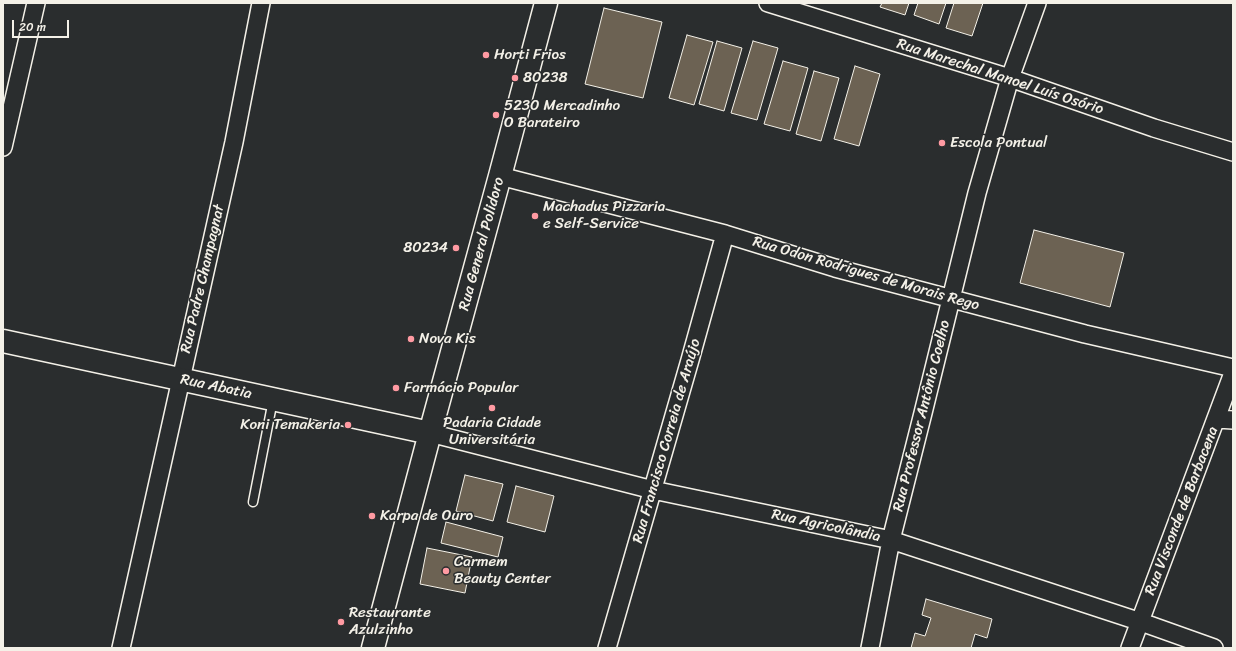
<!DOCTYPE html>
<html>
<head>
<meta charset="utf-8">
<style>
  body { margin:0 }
  #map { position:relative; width:1236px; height:651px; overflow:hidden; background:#2a2d2e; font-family:Sriracha,sans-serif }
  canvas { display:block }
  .frame { position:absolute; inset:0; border:4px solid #f4f1e8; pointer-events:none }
  .scale { position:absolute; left:12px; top:20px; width:57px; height:18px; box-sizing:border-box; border:2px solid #f4f1e8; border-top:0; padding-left:5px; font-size:12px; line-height:14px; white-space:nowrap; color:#f4f1e8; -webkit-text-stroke:3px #2a2d2e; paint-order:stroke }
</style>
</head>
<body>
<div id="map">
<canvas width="1236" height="651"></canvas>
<div class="frame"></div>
<div class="scale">20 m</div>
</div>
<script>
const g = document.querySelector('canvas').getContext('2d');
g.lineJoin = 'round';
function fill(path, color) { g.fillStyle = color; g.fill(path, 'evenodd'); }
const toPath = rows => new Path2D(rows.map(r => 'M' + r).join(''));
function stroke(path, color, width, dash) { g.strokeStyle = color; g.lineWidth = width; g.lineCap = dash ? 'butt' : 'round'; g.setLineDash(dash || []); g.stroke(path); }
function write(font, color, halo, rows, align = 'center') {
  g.font = font + ' Sriracha,sans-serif'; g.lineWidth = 3; g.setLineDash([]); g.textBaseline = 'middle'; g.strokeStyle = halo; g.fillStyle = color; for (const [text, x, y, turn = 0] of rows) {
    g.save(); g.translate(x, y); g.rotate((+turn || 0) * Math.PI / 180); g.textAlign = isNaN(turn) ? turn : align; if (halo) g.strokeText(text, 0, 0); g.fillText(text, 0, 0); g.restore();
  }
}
const building = toPath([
  [882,3,909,3,905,15,880,7,882,3],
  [918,3,946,3,939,24,914,15,918,3],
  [954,3,983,3,972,36,946,28,954,3],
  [604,8,662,22,643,98,585,84,604,8],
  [687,35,713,42,694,105,669,98,687,35],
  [717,41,742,48,724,111,699,104,717,41],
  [753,41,778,48,757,120,731,113,753,41],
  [783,61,808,68,790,131,764,124,783,61],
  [855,66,880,74,859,146,834,139,855,66],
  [814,71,839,78,821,141,796,134,814,71],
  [1034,230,1124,253,1110,307,1020,283,1034,230],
  [465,475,503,484,493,521,456,511,465,475],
  [516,486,554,496,545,532,507,522,516,486],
  [446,522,503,537,498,557,441,543,446,522],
  [427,548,472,557,465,593,420,584,427,548],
  [926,599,992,619,987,638,975,634,971,648,911,648,915,633,925,636,931,618,922,615,926,599]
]);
fill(building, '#6c6253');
stroke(building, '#f4f1e8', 1);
const lane = toPath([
  [253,502,273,400]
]);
const street = toPath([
  [768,3,1010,78,1154,128,1233,152],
  [3,147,36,3],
  [500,176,725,234,835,268,1085,334,1233,368],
  [1217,419,1233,420],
  [430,433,653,490,891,540,1141,622,1214,648],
  [121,648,234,142,261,3],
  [607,648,690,360,725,234],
  [870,648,891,540,923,413,977,193,1010,78,1037,3],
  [1130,648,1233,373]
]);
const secondary = toPath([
  [3,341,430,433],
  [373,648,430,433,500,176,546,3]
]);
stroke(lane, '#f4f1e8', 11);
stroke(street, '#f4f1e8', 20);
stroke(secondary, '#f4f1e8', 25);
stroke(lane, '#2a2d2e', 8);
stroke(street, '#2a2d2e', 17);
stroke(secondary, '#2a2d2e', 22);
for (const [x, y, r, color] of [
  [486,55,4,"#ff9aa2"],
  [515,78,4,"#ff9aa2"],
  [496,115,4,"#ff9aa2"],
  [942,143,4,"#ff9aa2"],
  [535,216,4,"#ff9aa2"],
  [456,248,4,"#ff9aa2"],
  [411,339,4,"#ff9aa2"],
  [396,388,4,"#ff9aa2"],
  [492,408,4,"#ff9aa2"],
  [348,425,4,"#ff9aa2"],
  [372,516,4,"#ff9aa2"],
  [446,571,4,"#ff9aa2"],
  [341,622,4,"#ff9aa2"]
]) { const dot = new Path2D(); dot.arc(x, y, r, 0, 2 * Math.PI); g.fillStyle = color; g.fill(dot); stroke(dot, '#2a2d2e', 1.5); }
write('15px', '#f4f1e8', '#2a2d2e', [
  ["Horti Frios",494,55],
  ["80238",523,78],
  ["5230 Mercadinho",504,106],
  ["O Barateiro",504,123],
  ["Escola Pontual",950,143],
  ["Machadus Pizzaria",543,207],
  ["e Self-Service",543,224],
  ["80234",448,248,"right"],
  ["Nova Kis",419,339],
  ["Farmácio Popular",404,388],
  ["Padaria Cidade",492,423,"center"],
  ["Universitária",492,440,"center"],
  ["Koni Temakeria",340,425,"right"],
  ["Karpa de Ouro",380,516],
  ["Carmem",454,562],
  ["Beauty Center",454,579],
  ["Restaurante",349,613],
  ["Azulzinho",349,630]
], 'left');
write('15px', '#f4f1e8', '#2a2d2e', [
  ["Rua Marechal Manoel Luís Osório",1000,77,18],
  ["Rua General Polidoro",482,244,-75],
  ["Rua Odon Rodrigues de Morais Rego",866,274,16],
  ["Rua Padre Champagnat",203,279,-77],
  ["Rua Abatia",216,387,12],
  ["Rua Professor Antônio Coelho",922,416,-76],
  ["Rua Francisco Correia de Araújo",667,441,-74],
  ["Rua Visconde de Barbacena",1182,511,-69],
  ["Rua Agricolândia",826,526,12]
]);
</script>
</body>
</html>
